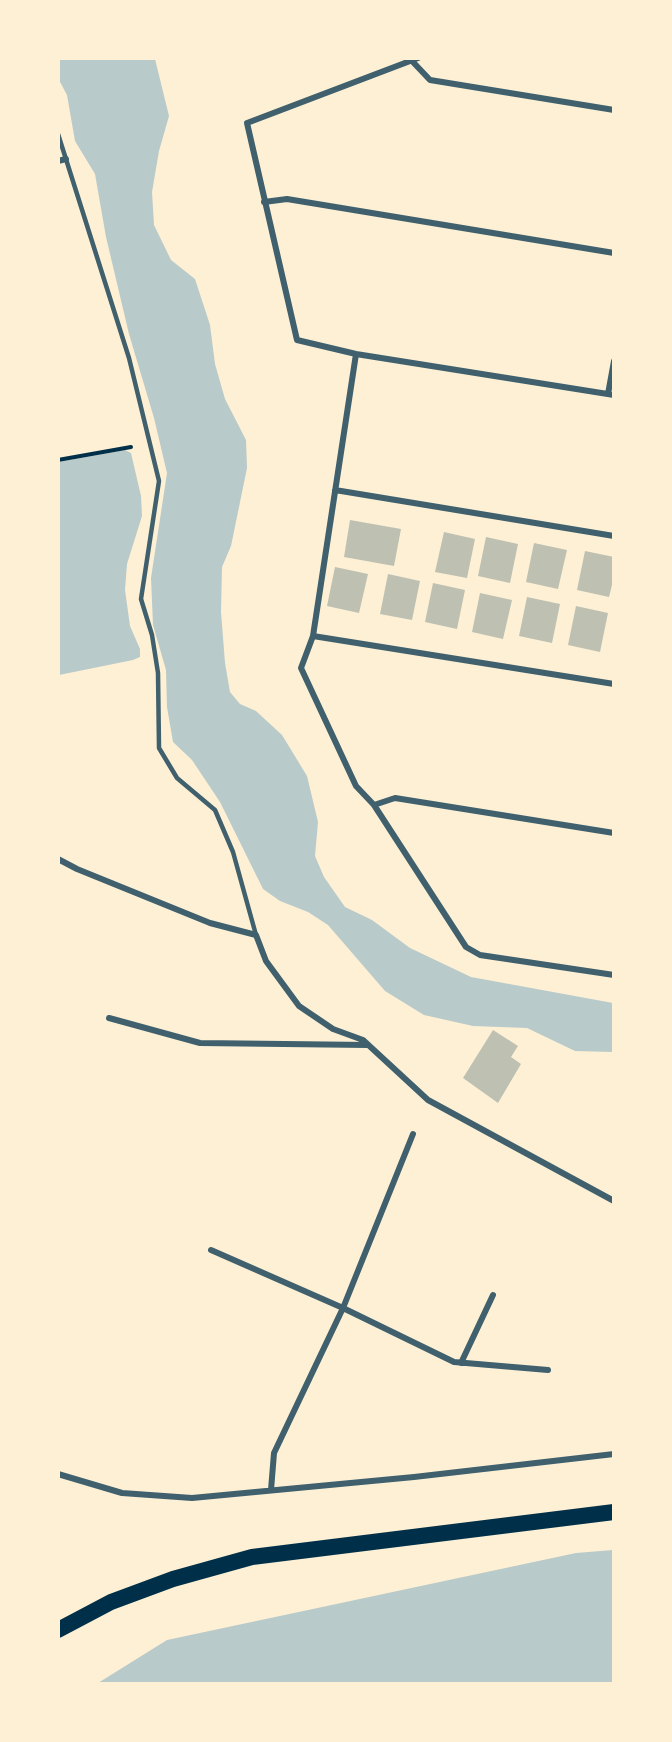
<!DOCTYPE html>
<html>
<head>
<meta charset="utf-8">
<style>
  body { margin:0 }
  #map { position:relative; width:672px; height:1742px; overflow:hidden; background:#fdf0d5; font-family:"Noto Sans",sans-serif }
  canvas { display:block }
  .frame { position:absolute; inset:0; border:60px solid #fdf0d5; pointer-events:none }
</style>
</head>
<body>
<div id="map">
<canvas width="672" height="1742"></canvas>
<div class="frame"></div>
</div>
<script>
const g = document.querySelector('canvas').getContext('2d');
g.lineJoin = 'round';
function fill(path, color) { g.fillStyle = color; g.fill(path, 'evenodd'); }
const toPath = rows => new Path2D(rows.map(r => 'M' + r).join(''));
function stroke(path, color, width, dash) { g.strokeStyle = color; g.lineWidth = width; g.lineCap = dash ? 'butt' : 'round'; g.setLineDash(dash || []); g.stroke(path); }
fill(toPath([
  [58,59,155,59,169,116,159,151,152,192,154,225,171,260,195,279,210,325,215,364,225,399,246,440,247,468,231,546,222,567,221,612,225,663,230,692,240,704,256,711,282,735,307,776,318,822,315,856,324,877,345,907,372,920,410,948,471,977,613,1003,613,1052,575,1051,527,1028,473,1026,424,1015,385,991,328,925,308,912,280,901,263,889,220,802,192,760,173,742,167,707,166,670,153,625,151,578,167,473,154,418,129,334,106,237,95,174,75,141,67,95,59,80],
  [125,450,131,453,141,496,142,516,127,564,125,590,130,626,140,649,140,657,133,660,59,675,59,462],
  [613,1550,613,1683,98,1683,167,1640,576,1553]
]), '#b9caca');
fill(toPath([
  [350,520,401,529,394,566,344,557],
  [444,532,475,539,467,578,435,572],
  [486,537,518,544,510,583,478,576],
  [534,543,567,550,558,589,526,582],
  [585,551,614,557,614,577,609,597,577,590],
  [335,567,368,574,359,613,327,606],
  [388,574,420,581,412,620,380,614],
  [433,583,465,590,457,629,425,622],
  [480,593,512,600,503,639,472,632],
  [527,597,560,604,552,643,519,636],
  [576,606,608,613,600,652,568,645],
  [493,1030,518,1046,511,1057,521,1064,498,1103,463,1078]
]), '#bec0b2');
stroke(toPath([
  [58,460,131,447]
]), '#003049', 4);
stroke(toPath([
  [58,134,129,358,159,481,141,599,152,635,158,673,159,748,177,778,215,810,233,852,256,935]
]), '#3f606c', 4.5);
stroke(toPath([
  [418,58,247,123,297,340,356,354,614,395],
  [412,61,430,80,614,110],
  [58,161,66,159],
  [264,202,287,199,614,253],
  [356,354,313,636,301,668,356,786,374,805,466,947,480,955,614,975],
  [608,394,614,361],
  [335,490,614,536],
  [313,636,614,684],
  [374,805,395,798,614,833],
  [58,859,77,869,210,923,256,935,266,961,299,1006,333,1029,363,1040,428,1100,614,1201],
  [109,1018,200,1043,368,1045],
  [211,1250,343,1308,454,1362,548,1370],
  [461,1363,493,1295],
  [58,1474,122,1493,192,1498,414,1477,614,1454],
  [271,1490,274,1453,343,1308,413,1134]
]), '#3f606c', 6);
stroke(toPath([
  [58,1630,111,1602,173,1579,252,1557,614,1512]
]), '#003049', 16);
</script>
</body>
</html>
